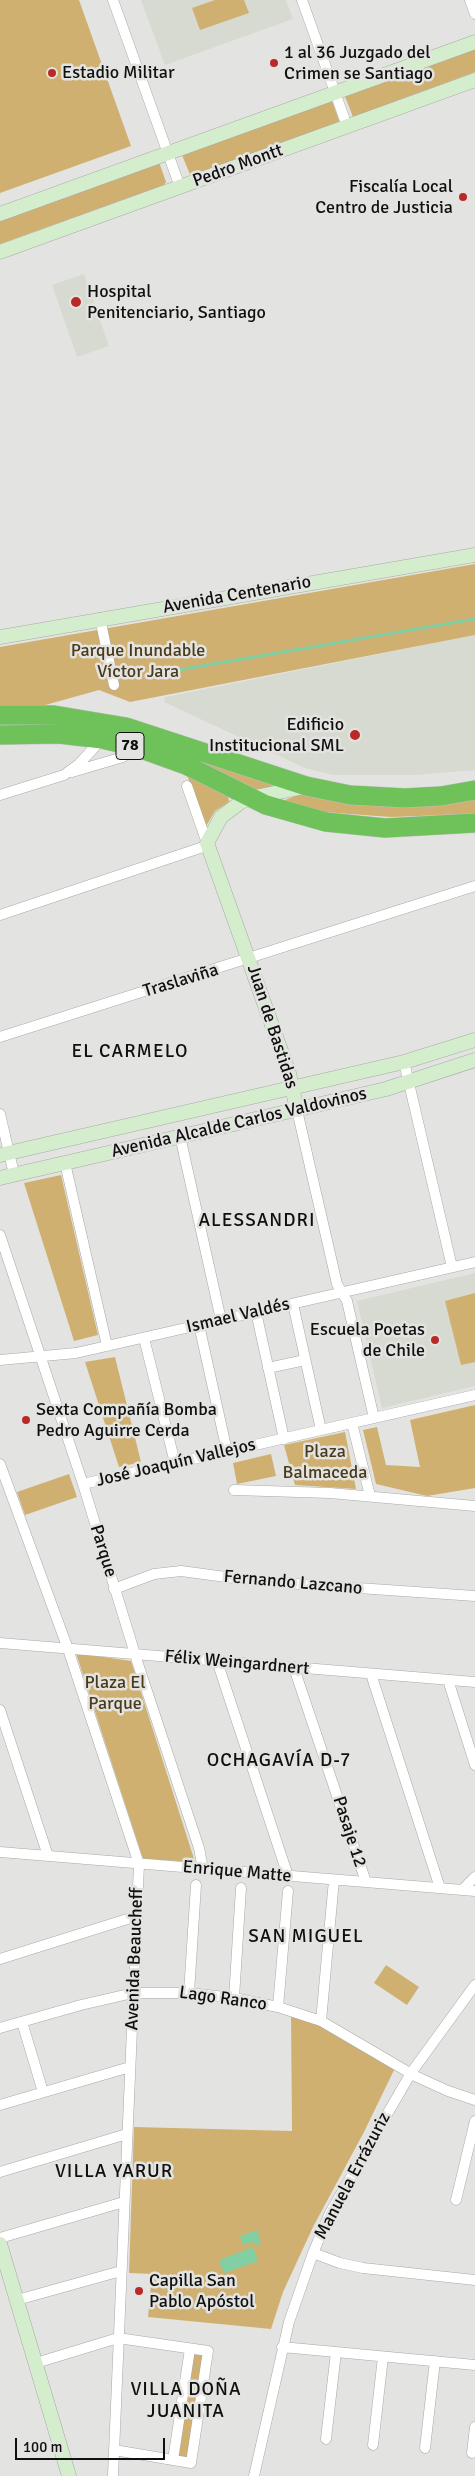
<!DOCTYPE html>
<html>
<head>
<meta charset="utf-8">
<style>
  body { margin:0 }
  #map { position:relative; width:475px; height:2476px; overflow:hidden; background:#e3e4e1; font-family:Signika,sans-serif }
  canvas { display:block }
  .scale { position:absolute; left:15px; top:2438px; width:150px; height:22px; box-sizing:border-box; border:2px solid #10100f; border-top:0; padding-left:6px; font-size:15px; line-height:18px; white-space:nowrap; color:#10100f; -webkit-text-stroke:4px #e3e4e1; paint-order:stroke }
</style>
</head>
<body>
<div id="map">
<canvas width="475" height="2476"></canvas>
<div class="scale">100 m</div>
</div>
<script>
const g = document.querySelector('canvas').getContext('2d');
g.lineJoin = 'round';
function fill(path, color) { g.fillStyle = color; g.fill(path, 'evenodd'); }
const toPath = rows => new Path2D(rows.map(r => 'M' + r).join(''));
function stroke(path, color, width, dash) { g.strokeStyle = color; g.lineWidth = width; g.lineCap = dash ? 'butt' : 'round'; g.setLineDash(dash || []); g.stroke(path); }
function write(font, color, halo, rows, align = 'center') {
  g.font = font + ' Signika,sans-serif'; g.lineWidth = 5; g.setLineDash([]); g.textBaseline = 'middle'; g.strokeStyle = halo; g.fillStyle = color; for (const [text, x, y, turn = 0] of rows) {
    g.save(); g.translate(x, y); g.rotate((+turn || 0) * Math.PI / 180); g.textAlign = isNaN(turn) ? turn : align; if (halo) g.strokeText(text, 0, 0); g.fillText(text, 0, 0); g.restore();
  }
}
fill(toPath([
  [141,0,286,0,293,19,165,65],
  [84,274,109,346,77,357,52,285],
  [475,635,475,770,416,775,334,775,305,768,164,702,165,697],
  [475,1273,475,1386,382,1408,357,1301]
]), '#d7dad0');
fill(toPath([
  [0,0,79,0,131,146,0,193],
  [215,0,244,0,249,13,200,30,192,8],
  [475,46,475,72,353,117,344,94],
  [332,101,340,123,191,177,182,155],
  [159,162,166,182,164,185,0,244,0,219],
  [475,564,475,635,130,702,99,690,31,709,0,708,0,647],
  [146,740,281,785,251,791],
  [187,775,228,796,229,802,215,811,205,828],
  [303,793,475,798,475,814,391,817,322,812,280,802],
  [61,1175,98,1335,74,1341,24,1183],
  [475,1293,475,1362,461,1365,445,1301],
  [115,1357,141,1462,119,1467,85,1362],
  [475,1405,475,1488,427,1496,376,1484,363,1430,377,1427,386,1465,420,1467,410,1420],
  [345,1432,356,1489,295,1485,284,1445],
  [271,1454,276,1476,237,1484,233,1463],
  [69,1474,77,1497,25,1515,17,1492],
  [76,1653,131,1661,195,1862,143,1859],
  [386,1965,419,1987,407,2005,374,1983],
  [291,2015,322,2025,395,2068,364,2132,313,2227,283,2292,271,2329,148,2317,152,2274,129,2273,134,2127,292,2131],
  [193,2353,204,2355,188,2461,176,2459]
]), '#d0b071');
fill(toPath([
  [257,2230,261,2244,257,2245,252,2242,243,2245,240,2236],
  [253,2247,258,2261,224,2273,219,2260]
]), '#81cfa3');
stroke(toPath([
  [155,674,475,619]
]), '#81cfa3', 3);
const street = toPath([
  [113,0,180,187],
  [302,0,347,126],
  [470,0,475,14],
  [100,618,114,685],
  [72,772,123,757],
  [0,795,64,775,79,764,102,739],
  [0,915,203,847,207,843,187,786],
  [0,1037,475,886],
  [404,1062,452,1267],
  [297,1110,337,1284,347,1301,374,1418],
  [0,1114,14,1174],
  [180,1136,221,1320],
  [65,1163,107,1346],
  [0,1235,83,1484,138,1664,199,1848,203,1869],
  [293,1304,321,1430],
  [256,1312,284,1439],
  [199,1325,227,1451],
  [144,1338,175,1463],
  [0,1360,76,1353,475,1262],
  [268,1368,305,1360],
  [352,1423,370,1496],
  [0,1464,68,1649,139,1864,113,2476],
  [83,1484,475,1395],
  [234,1490,330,1493,475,1506],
  [114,1589,154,1574,181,1571,256,1581,475,1596],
  [0,1643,475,1682],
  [217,1661,288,1876],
  [294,1668,366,1882],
  [371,1674,440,1888],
  [448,1680,475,1765],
  [0,1710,48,1856],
  [0,1852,475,1891],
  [462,1890,475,1877],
  [0,1959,137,1916],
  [189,1993,196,1885],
  [234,1998,241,1888],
  [278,2007,288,1891],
  [321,2021,334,1880],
  [22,2022,43,2092],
  [0,2028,81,2005,133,1993,189,1993,234,1998,278,2007,321,2021,415,2076,448,2091,475,2100],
  [0,2105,130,2067],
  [0,2172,127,2134],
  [456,2200,475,2121],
  [0,2238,124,2202],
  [313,2253,340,2263,363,2268,475,2280],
  [17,2300,121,2271],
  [282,2347,475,2365],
  [36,2363,118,2338,208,2351,191,2463,114,2450],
  [326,2439,336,2352],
  [373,2445,383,2357],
  [425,2448,435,2361],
  [472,2453,475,2427],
  [173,2460,190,2349],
  [254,2476,289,2322,313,2253,330,2213,411,2073,475,1985]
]);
const secondary = toPath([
  [0,214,475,42],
  [0,252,475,80],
  [0,637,475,555],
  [297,1110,289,1073,207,843,221,817,241,802,250,798,304,787],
  [0,1155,404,1062,475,1040],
  [0,1178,386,1089,475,1060],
  [0,2244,69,2476]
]);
const highway = toPath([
  [0,715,54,715,126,727,306,786,350,795,405,798,441,796,475,790],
  [0,735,59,734,102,739,136,747,186,765,266,805,326,822,385,828,475,823]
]);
stroke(street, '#a8a9a6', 11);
stroke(secondary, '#a8a9a6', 15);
stroke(highway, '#c1c1c1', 20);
stroke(street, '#fff', 10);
stroke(secondary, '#d4edcd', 14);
stroke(highway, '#6ec259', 19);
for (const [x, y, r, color] of [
  [274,63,5,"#b92a26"],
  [52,73,5,"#b92a26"],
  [463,197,5,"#b92a26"],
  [76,302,6,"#b92a26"],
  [355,735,6,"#b92a26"],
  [435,1340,5,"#b92a26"],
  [26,1420,5,"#b92a26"],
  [139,2291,5,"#b92a26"]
]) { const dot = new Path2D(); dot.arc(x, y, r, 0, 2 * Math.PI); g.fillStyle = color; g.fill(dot); stroke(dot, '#e3e4e1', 2); }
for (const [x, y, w] of [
  [130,746,28]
]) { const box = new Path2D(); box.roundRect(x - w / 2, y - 13.5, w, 27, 4); g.fillStyle = '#e3e4e1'; g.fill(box); stroke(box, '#10100f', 1); }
write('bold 16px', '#10100f', null, [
  ["78",130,746]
]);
write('18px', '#10100f', '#e3e4e1', [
  ["1 al 36 Juzgado del",284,53],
  ["Crimen se Santiago",284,74],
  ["Estadio Militar",62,73],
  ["Fiscalía Local",453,187,"right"],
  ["Centro de Justicia",453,208,"right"],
  ["Hospital",87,292],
  ["Penitenciario, Santiago",87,313],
  ["Edificio",344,725,"right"],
  ["Institucional SML",344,746,"right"],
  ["Escuela Poetas",425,1330,"right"],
  ["de Chile",425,1351,"right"],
  ["Sexta Compañía Bomba",36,1410],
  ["Pedro Aguirre Cerda",36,1431],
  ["Capilla San",149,2281],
  ["Pablo Apóstol",149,2302]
], 'left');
write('18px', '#10100f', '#e3e4e1', [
  ["Pedro Montt",238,166,-20],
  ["Avenida Centenario",237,595,-10],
  ["Traslaviña",181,981,-17],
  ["Juan de Bastidas",272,1027,72],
  ["Avenida Alcalde Carlos Valdovinos",239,1123,-13],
  ["Ismael Valdés",238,1316,-13],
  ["José Joaquín Vallejos",176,1463,-13],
  ["Parque",103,1551,73],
  ["Fernando Lazcano",293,1583,5],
  ["Félix Weingardnert",237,1663,5],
  ["Pasaje 12",349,1832,72],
  ["Enrique Matte",237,1872,5],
  ["Avenida Beaucheff",135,1959,-88],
  ["Lago Ranco",223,1999,8],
  ["Manuela Errázuriz",353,2176,-62]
]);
write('18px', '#4a3a1a', '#e3e4e1', [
  ["Parque Inundable",138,651],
  ["Víctor Jara",138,672],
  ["Plaza",325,1452],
  ["Balmaceda",325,1473],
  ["Plaza El",115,1683],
  ["Parque",115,1704]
]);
g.letterSpacing = '1px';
write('19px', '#10100f', '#e3e4e1', [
  ["EL CARMELO",130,1052],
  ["ALESSANDRI",257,1221],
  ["OCHAGAVÍA D-7",279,1761],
  ["SAN MIGUEL",306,1937],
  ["VILLA YARUR",114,2172],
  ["VILLA DOÑA",186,2390],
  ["JUANITA",186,2412]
]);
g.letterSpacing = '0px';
</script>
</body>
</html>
